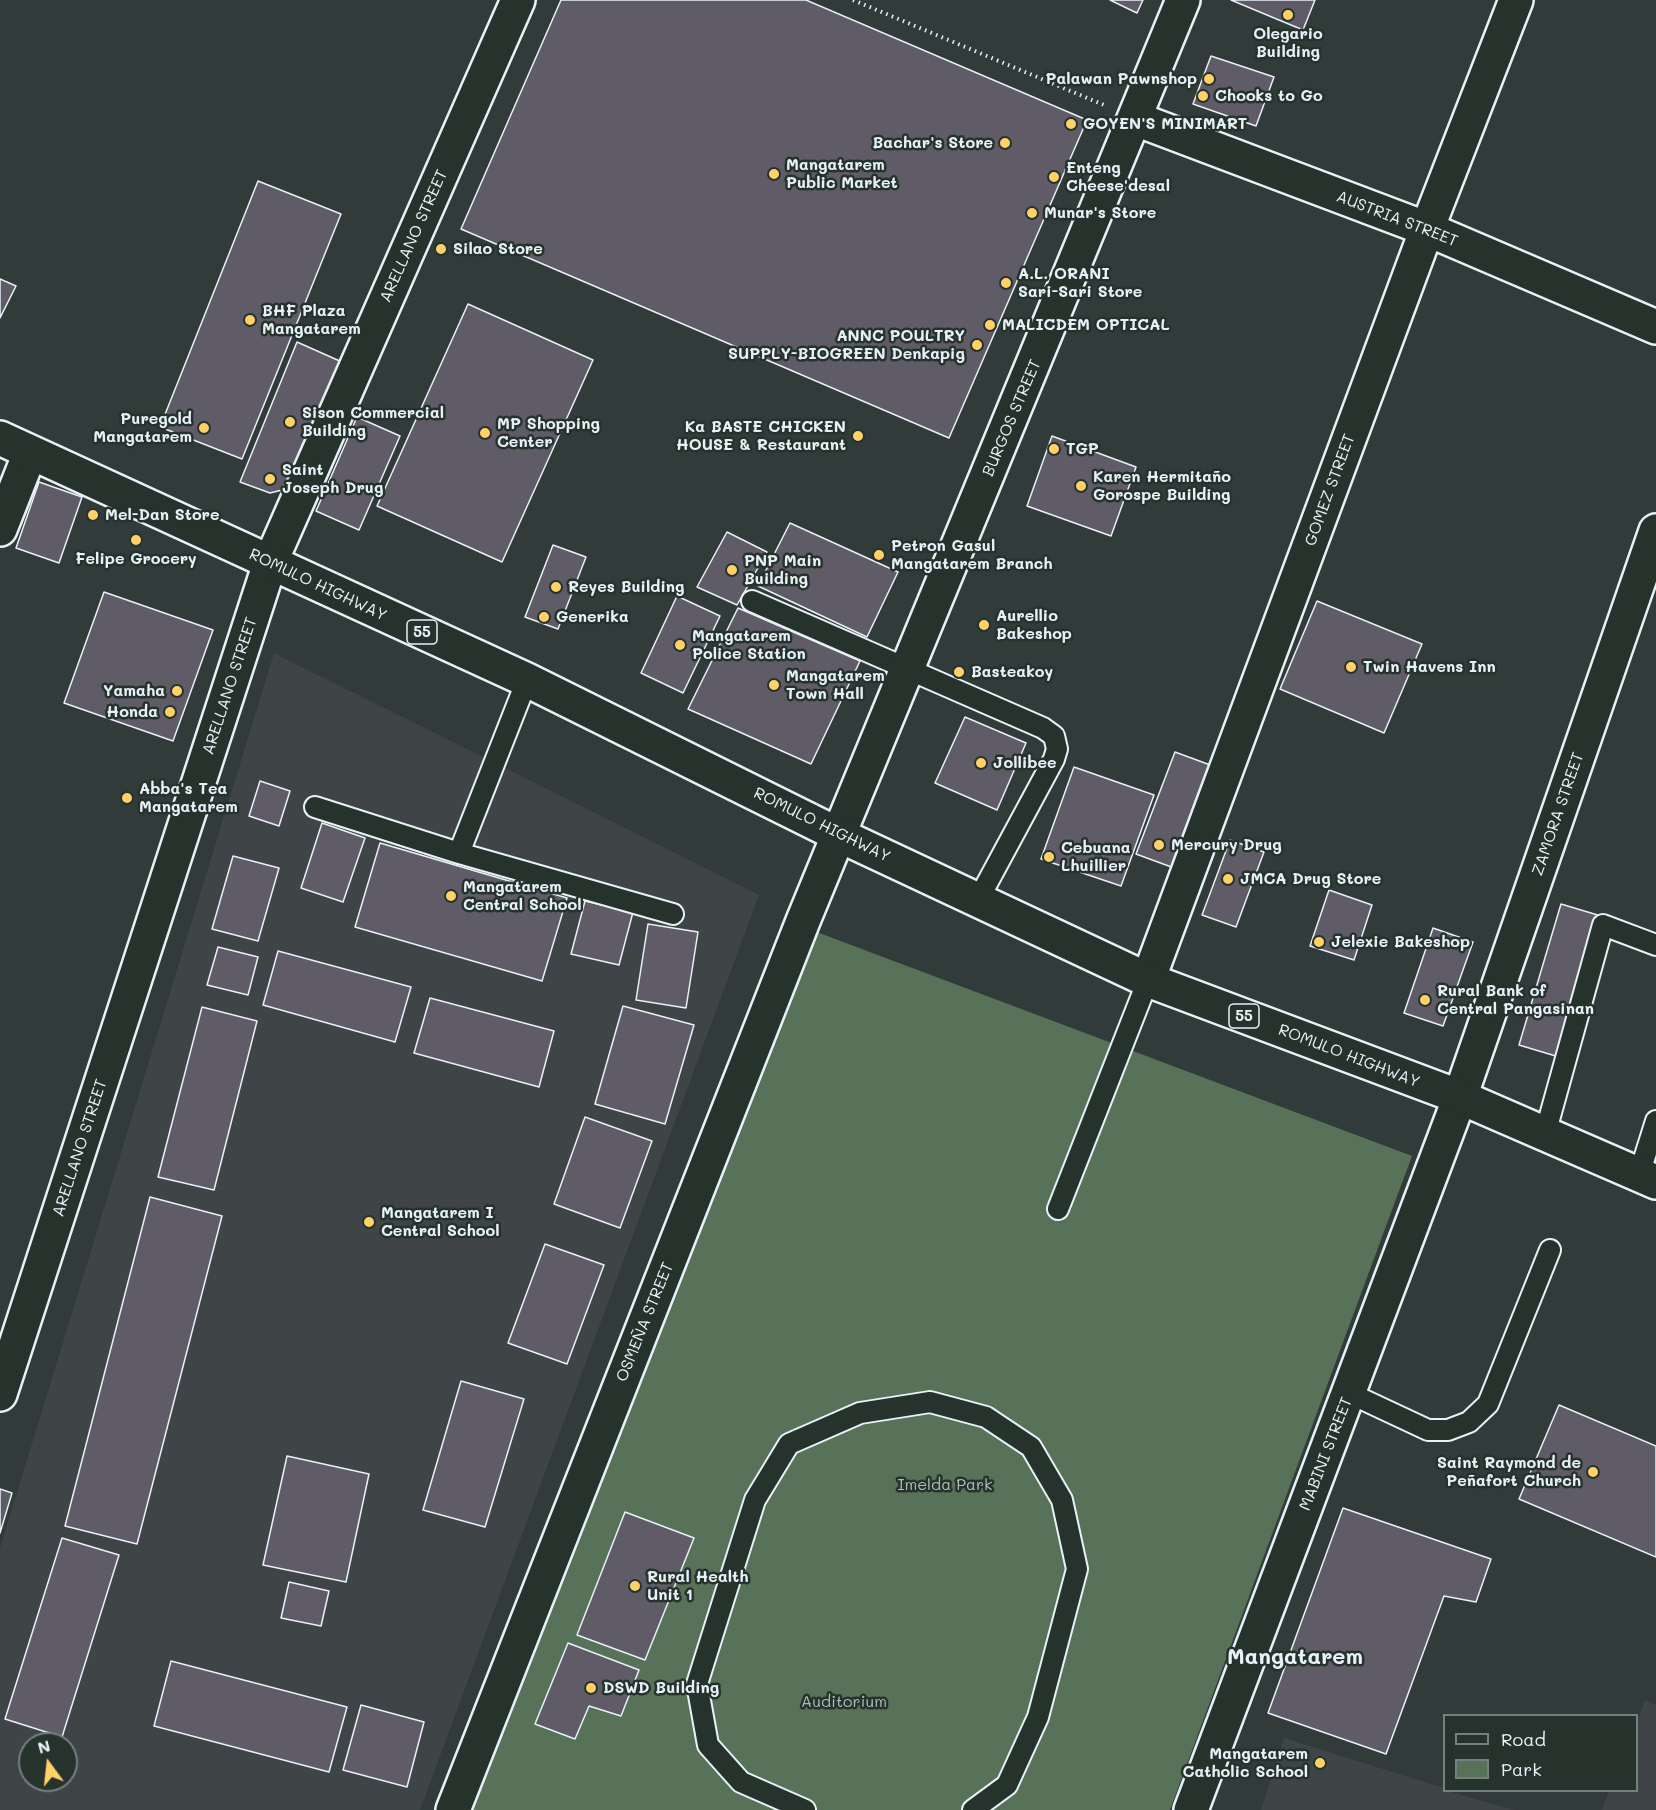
<!DOCTYPE html>
<html>
<head>
<meta charset="utf-8">
<style>
  body { margin:0 }
  #map { position:relative; width:1656px; height:1810px; overflow:hidden; background:#313b39; font-family:Mali,sans-serif }
  canvas { display:block }
  .legend { position:absolute; left:1443px; top:1714px; width:195px; height:78px; box-sizing:border-box; background:#26332d; border:2px solid #747f7e; margin:0; padding:8px 10px; list-style:none; font-size:18px; color:#e8f1f8 }
  .legend li { display:flex; align-items:center; gap:12px; height:30px }
  .legend b { width:30px; border:2px solid #747f7e }
  .north { position:absolute; left:18px; top:1732px; width:60px; height:60px; box-sizing:border-box; background:#26332d; border:2px solid #747f7e; border-radius:50%; rotate:345deg; font-size:16px; font-weight:700; line-height:24px; text-align:center; color:#e8f1f8 }
  .north::after { content:''; display:block; margin:auto; width:21px; height:27px; background:#ffd166; clip-path:polygon(50% 0,100% 100%,50% 72%,0 100%) }
</style>
</head>
<body>
<div id="map">
<canvas width="1656" height="1810"></canvas>
<ul class="legend">
<li><b style="height:8px;background:#26332d"></b>Road</li>
<li><b style="height:16px;background:#577258"></b>Park</li>
</ul>
<div class="north">N</div>
</div>
<script>
const g = document.querySelector('canvas').getContext('2d');
g.lineJoin = 'round';
function fill(path, color) { g.fillStyle = color; g.fill(path, 'evenodd'); }
const toPath = rows => new Path2D(rows.map(r => 'M' + r).join(''));
function stroke(path, color, width, dash) { g.strokeStyle = color; g.lineWidth = width; g.lineCap = dash ? 'butt' : 'round'; g.setLineDash(dash || []); g.stroke(path); }
function write(font, color, halo, rows, align = 'center') {
  g.font = font + ' Mali,sans-serif'; g.lineWidth = 5; g.setLineDash([]); g.textBaseline = 'middle'; g.strokeStyle = halo; g.fillStyle = color; for (const [text, x, y, turn = 0] of rows) {
    g.save(); g.translate(x, y); g.rotate((+turn || 0) * Math.PI / 180); g.textAlign = isNaN(turn) ? turn : align; if (halo) g.strokeText(text, 0, 0); g.fillText(text, 0, 0); g.restore();
  }
}
fill(toPath([
  [274,653,759,895,420,1810,0,1810,0,1548],
  [30,1744,66,1744,66,1780,30,1780],
  [1645,1700,1656,1705,1656,1810,1602,1810,1609,1791,1636,1790,1637,1723],
  [1284,1738,1444,1788,1444,1790,1514,1810,1261,1810]
]), '#3f4547');
fill(toPath([
  [814,931,1412,1156,1170,1810,470,1810]
]), '#577258');
const building = toPath([
  [561,0,806,0,1087,120,949,438,461,229,561,0],
  [1110,0,1143,0,1137,13,1110,0],
  [1231,0,1315,0,1303,30,1231,0],
  [1211,56,1274,77,1256,126,1193,104,1211,56],
  [258,181,341,214,242,459,160,427,258,181],
  [0,279,16,286,0,318,0,279],
  [468,304,593,360,502,562,377,506,468,304],
  [297,342,342,362,286,489,270,493,240,482,297,342],
  [357,417,400,436,359,530,316,511,357,417],
  [1052,436,1136,467,1111,536,1027,506,1052,436],
  [39,482,82,497,59,563,16,548,39,482],
  [790,523,898,572,867,637,758,586,790,523],
  [727,532,767,552,737,605,697,587,727,532],
  [553,545,586,557,558,629,525,617,553,545],
  [104,592,213,630,173,741,64,703,104,592],
  [677,596,720,616,683,693,641,673,677,596],
  [1317,601,1422,644,1384,733,1280,689,1317,601],
  [738,608,860,661,811,764,688,709,738,608],
  [965,717,1026,743,997,810,935,783,965,717],
  [1175,752,1213,766,1174,868,1136,854,1175,752],
  [1074,767,1154,795,1121,886,1041,859,1074,767],
  [260,781,290,791,279,826,249,816,260,781],
  [322,823,365,838,343,902,301,888,322,823],
  [1230,840,1264,852,1236,927,1202,915,1230,840],
  [380,843,567,898,542,981,355,927,380,843],
  [233,856,279,868,258,941,212,929,233,856],
  [1329,890,1372,905,1354,960,1310,946,1329,890],
  [585,901,633,912,619,965,571,954,585,901],
  [1561,904,1601,916,1559,1057,1519,1045,1561,904],
  [648,924,698,932,686,1008,636,1000,648,924],
  [1433,928,1473,942,1443,1026,1404,1013,1433,928],
  [218,947,258,957,248,995,207,985,218,947],
  [278,951,411,987,395,1042,263,1005,278,951],
  [430,998,554,1031,539,1087,414,1053,430,998],
  [623,1006,694,1025,665,1124,595,1104,623,1006],
  [202,1007,257,1021,214,1190,158,1177,202,1007],
  [585,1117,652,1141,620,1228,554,1204,585,1117],
  [150,1197,222,1216,137,1544,65,1526,150,1197],
  [545,1244,604,1265,567,1364,508,1343,545,1244],
  [461,1381,524,1399,485,1527,423,1510,461,1381],
  [1559,1405,1656,1446,1656,1557,1519,1499,1559,1405],
  [287,1456,369,1474,346,1582,263,1565,287,1456],
  [0,1489,12,1493,0,1533,0,1489],
  [1343,1508,1491,1559,1476,1602,1444,1596,1386,1754,1268,1713,1343,1508],
  [625,1512,694,1538,645,1660,577,1635,625,1512],
  [62,1538,119,1555,62,1737,5,1719,62,1538],
  [289,1582,329,1591,321,1626,281,1618,289,1582],
  [568,1643,639,1670,621,1716,589,1706,575,1739,535,1724,568,1643],
  [171,1661,347,1707,329,1772,154,1726,171,1661],
  [361,1705,424,1722,407,1787,343,1770,361,1705]
]);
fill(building, '#5f5c67');
stroke(building, '#e8f1f8', 1.5);
const lane = toPath([
  [752,601,1043,728,1054,736,1057,749,1054,759,978,900],
  [315,807,459,853,673,914],
  [459,853,527,680],
  [1545,1134,1603,925,1656,945],
  [1639,1175,1656,1121],
  [1058,1209,1148,980],
  [1349,1393,1428,1430,1448,1430,1469,1422,1488,1404,1550,1250],
  [805,1810,741,1782,708,1745,697,1684,755,1500,789,1444,860,1413,930,1402,986,1417,1031,1447,1062,1500,1077,1569,1038,1717,1007,1785,973,1810]
]);
const street = toPath([
  [1136,119,1427,229,1656,327],
  [1148,980,1427,229,1516,0],
  [0,1394,270,563,518,0],
  [1191,1810,1460,1097]
]);
const secondary = toPath([
  [0,529,30,453],
  [1460,1097,1656,531],
  [453,1810,803,921,1183,0]
]);
const highway = toPath([
  [0,438,527,680,839,835,1148,980,1460,1097,1656,1182]
]);
stroke(lane, '#e8f1f8', 24);
stroke(street, '#e8f1f8', 38);
stroke(secondary, '#e8f1f8', 38);
stroke(highway, '#e8f1f8', 38);
stroke(toPath([
  [853,0,1104,105]
]), '#e8f1f8', 4, [1.5, 4.5]);
stroke(lane, '#26332d', 20);
stroke(street, '#26332d', 33);
stroke(secondary, '#26332d', 33);
stroke(highway, '#26332d', 33);
for (const [x, y, r, color] of [
  [1288,15,6,"#ffd166"],
  [1209,79,6,"#ffd166"],
  [1203,96,6,"#ffd166"],
  [1071,124,6,"#ffd166"],
  [1005,143,6,"#ffd166"],
  [774,174,6,"#ffd166"],
  [1054,177,6,"#ffd166"],
  [1032,213,6,"#ffd166"],
  [441,249,6,"#ffd166"],
  [1006,283,6,"#ffd166"],
  [250,320,6,"#ffd166"],
  [990,325,6,"#ffd166"],
  [977,345,6,"#ffd166"],
  [290,422,6,"#ffd166"],
  [204,428,6,"#ffd166"],
  [485,433,6,"#ffd166"],
  [858,436,6,"#ffd166"],
  [1054,449,6,"#ffd166"],
  [270,479,6,"#ffd166"],
  [1081,486,6,"#ffd166"],
  [93,515,6,"#ffd166"],
  [136,540,6,"#ffd166"],
  [879,555,6,"#ffd166"],
  [732,570,6,"#ffd166"],
  [556,587,6,"#ffd166"],
  [544,617,6,"#ffd166"],
  [984,625,6,"#ffd166"],
  [680,645,6,"#ffd166"],
  [1351,667,6,"#ffd166"],
  [959,672,6,"#ffd166"],
  [774,685,6,"#ffd166"],
  [177,691,6,"#ffd166"],
  [170,712,6,"#ffd166"],
  [981,763,6,"#ffd166"],
  [127,798,6,"#ffd166"],
  [1159,845,6,"#ffd166"],
  [1049,857,6,"#ffd166"],
  [1228,879,6,"#ffd166"],
  [451,896,6,"#ffd166"],
  [1319,942,6,"#ffd166"],
  [1425,1000,6,"#ffd166"],
  [369,1222,6,"#ffd166"],
  [1593,1472,6,"#ffd166"],
  [635,1586,6,"#ffd166"],
  [591,1688,6,"#ffd166"],
  [1320,1763,6,"#ffd166"]
]) { const dot = new Path2D(); dot.arc(x, y, r, 0, 2 * Math.PI); g.fillStyle = color; g.fill(dot); stroke(dot, '#26332d', 2); }
for (const [x, y, w] of [
  [422,632,30],
  [1244,1016,30]
]) { const box = new Path2D(); box.roundRect(x - w / 2, y - 12, w, 24, 4.5); g.fillStyle = '#26332d'; g.fill(box); stroke(box, '#e8f1f8', 1.5); }
write('bold 15px', '#e8f1f8', null, [
  ["55",422,632],
  ["55",1244,1016]
]);
write('bold 16px', '#e8f1f8', '#26332d', [
  ["Olegario",1288,34,"center"],
  ["Building",1288,52,"center"],
  ["Palawan Pawnshop",1197,79,"right"],
  ["Chooks to Go",1215,96],
  ["GOYEN'S MINIMART",1083,124],
  ["Bachar's Store",993,143,"right"],
  ["Mangatarem",786,165],
  ["Public Market",786,183],
  ["Enteng",1066,168],
  ["Cheese'desal",1066,186],
  ["Munar's Store",1044,213],
  ["Silao Store",453,249],
  ["A.L. ORANI",1018,274],
  ["Sari-Sari Store",1018,292],
  ["BHF Plaza",262,311],
  ["Mangatarem",262,329],
  ["MALICDEM OPTICAL",1002,325],
  ["ANNC POULTRY",965,336,"right"],
  ["SUPPLY-BIOGREEN Denkapig",965,354,"right"],
  ["Sison Commercial",302,413],
  ["Building",302,431],
  ["Puregold",192,419,"right"],
  ["Mangatarem",192,437,"right"],
  ["MP Shopping",497,424],
  ["Center",497,442],
  ["Ka BASTE CHICKEN",846,427,"right"],
  ["HOUSE & Restaurant",846,445,"right"],
  ["TGP",1066,449],
  ["Saint",282,470],
  ["Joseph Drug",282,488],
  ["Karen Hermitaño",1093,477],
  ["Gorospe Building",1093,495],
  ["Mel-Dan Store",105,515],
  ["Petron Gasul",891,546],
  ["Mangatarem Branch",891,564],
  ["Felipe Grocery",136,559,"center"],
  ["PNP Main",744,561],
  ["Building",744,579],
  ["Reyes Building",568,587],
  ["Aurellio",996,616],
  ["Bakeshop",996,634],
  ["Generika",556,617],
  ["Mangatarem",692,636],
  ["Police Station",692,654],
  ["Twin Havens Inn",1363,667],
  ["Basteakoy",971,672],
  ["Mangatarem",786,676],
  ["Town Hall",786,694],
  ["Yamaha",165,691,"right"],
  ["Honda",158,712,"right"],
  ["Jollibee",993,763],
  ["Abba's Tea",139,789],
  ["Mangatarem",139,807],
  ["Mercury Drug",1171,845],
  ["Cebuana",1061,848],
  ["Lhuillier",1061,866],
  ["JMCA Drug Store",1240,879],
  ["Mangatarem",463,887],
  ["Central School",463,905],
  ["Jelexie Bakeshop",1331,942],
  ["Rural Bank of",1437,991],
  ["Central Pangasinan",1437,1009],
  ["Mangatarem I",381,1213],
  ["Central School",381,1231],
  ["Saint Raymond de",1581,1463,"right"],
  ["Peñafort Church",1581,1481,"right"],
  ["Rural Health",647,1577],
  ["Unit 1",647,1595],
  ["DSWD Building",603,1688],
  ["Mangatarem",1308,1754,"right"],
  ["Catholic School",1308,1772,"right"]
], 'left');
write('16px', '#e8f1f8', '#26332d', [
  ["AUSTRIA STREET",1397,219,21],
  ["ARELLANO STREET",414,236,-66],
  ["BURGOS STREET",1012,418,-67],
  ["GOMEZ STREET",1330,490,-70],
  ["ROMULO HIGHWAY",318,585,25],
  ["ARELLANO STREET",230,686,-72],
  ["ZAMORA STREET",1558,814,-71],
  ["ROMULO HIGHWAY",822,825,26],
  ["ROMULO HIGHWAY",1349,1056,21],
  ["ARELLANO STREET",80,1148,-72],
  ["OSMEÑA STREET",645,1322,-68],
  ["MABINI STREET",1326,1454,-69]
]);
write('16px', '#aebeb8', '#26332d', [
  ["Imelda Park",945,1485],
  ["Auditorium",844,1702]
]);
write('bold 22px', '#e8f1f8', '#26332d', [
  ["Mangatarem",1295,1657]
]);
</script>
</body>
</html>
